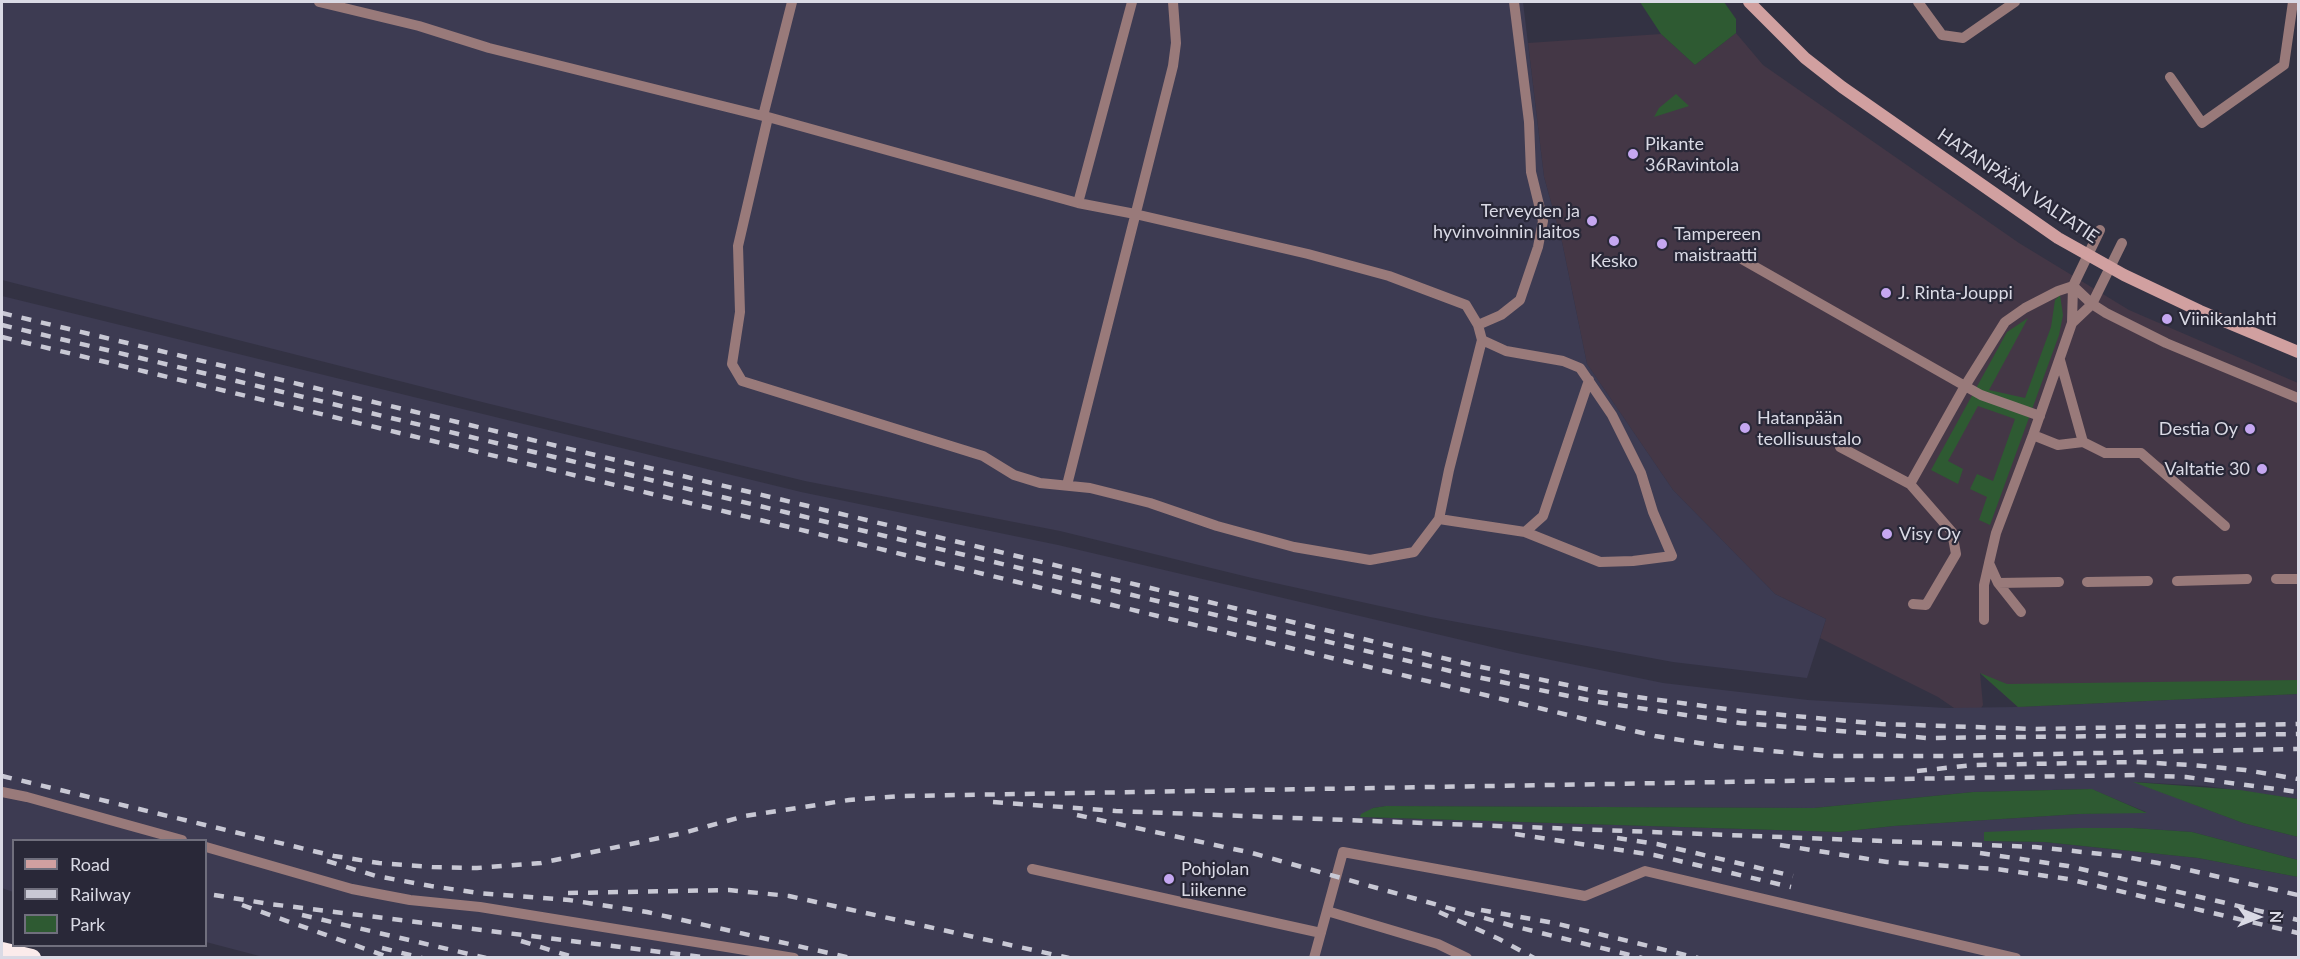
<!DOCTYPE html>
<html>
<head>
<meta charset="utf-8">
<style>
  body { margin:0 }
  #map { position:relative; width:2300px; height:959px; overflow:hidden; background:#333243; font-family:Lato,sans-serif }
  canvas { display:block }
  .frame { position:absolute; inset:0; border:3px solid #dadae5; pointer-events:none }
  .legend { position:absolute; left:12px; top:839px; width:195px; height:108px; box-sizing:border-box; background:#292838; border:2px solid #706f7d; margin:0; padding:8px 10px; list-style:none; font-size:18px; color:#dadae5 }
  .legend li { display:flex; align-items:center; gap:12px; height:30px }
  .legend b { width:30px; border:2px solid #706f7d }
  .north { position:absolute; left:2228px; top:887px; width:60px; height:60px; -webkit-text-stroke:4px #292838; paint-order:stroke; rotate:90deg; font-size:16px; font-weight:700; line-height:24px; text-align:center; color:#dadae5 }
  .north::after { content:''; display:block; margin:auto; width:21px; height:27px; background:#dadae5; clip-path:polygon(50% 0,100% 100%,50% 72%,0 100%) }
</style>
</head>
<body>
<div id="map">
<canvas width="2300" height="959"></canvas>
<div class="frame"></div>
<ul class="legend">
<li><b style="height:8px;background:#d1a0a0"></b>Road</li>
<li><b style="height:8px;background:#c8c8d4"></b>Railway</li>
<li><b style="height:16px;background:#2e5a32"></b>Park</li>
</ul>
<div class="north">N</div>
</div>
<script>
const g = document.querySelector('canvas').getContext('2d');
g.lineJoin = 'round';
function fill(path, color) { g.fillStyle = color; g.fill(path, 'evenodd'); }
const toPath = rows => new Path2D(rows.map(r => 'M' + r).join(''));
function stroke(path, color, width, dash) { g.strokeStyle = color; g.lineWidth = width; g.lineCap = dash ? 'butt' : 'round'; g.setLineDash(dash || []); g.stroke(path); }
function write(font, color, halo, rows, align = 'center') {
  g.font = font + ' Lato,sans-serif'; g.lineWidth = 4.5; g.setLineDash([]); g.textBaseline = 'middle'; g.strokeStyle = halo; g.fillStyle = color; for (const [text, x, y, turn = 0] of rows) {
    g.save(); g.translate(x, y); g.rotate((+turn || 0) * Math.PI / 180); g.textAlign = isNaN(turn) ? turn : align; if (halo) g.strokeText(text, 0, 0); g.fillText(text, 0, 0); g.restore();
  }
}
fill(toPath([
  [1736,33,1763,65,2019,243,2129,310,2298,383,2298,694,2018,707,1980,673,1983,705,1973,721,1938,697,1820,638,1826,619,1775,594,1673,490,1587,364,1562,242,1544,177,1528,43,1661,34,1695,65]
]), '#443746');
fill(toPath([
  [2,2,1523,2,1544,177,1562,242,1587,364,1673,490,1775,594,1826,619,1807,678,1673,662,1430,617,1252,578,1060,531,805,481,486,403,2,280],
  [2,296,801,492,1058,545,1517,653,1663,683,1808,700,1946,708,2018,707,2298,694,2298,799,2206,786,2136,782,2243,823,2298,837,2298,860,2192,832,2133,828,1984,841,2044,842,2198,858,2298,877,2298,957,267,958,206,942,206,840,14,840,13,892,2,888],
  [2091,789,2146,812,2079,814,1894,826,1839,832,1361,817,1373,808,1386,806,1814,808,1973,792]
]), '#3d3b52');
fill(toPath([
  [1640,2,1724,2,1736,19,1736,33,1695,65,1661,34],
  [1676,94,1689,106,1654,117,1659,108],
  [2060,295,2063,315,2059,335,1990,525,1979,520,1987,497,1970,489,1977,474,1993,481,2015,419,1978,406,1948,461,1963,469,1958,484,1931,470,2007,332,2028,318,1989,390,2025,398,2051,327,2055,300],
  [1980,673,2007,684,2298,680,2298,694,2018,707],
  [2133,782,2240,790,2298,799,2298,837,2243,823],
  [2092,789,2147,813,2079,814,1894,826,1839,832,1360,817,1361,814,1373,808,1386,806,1814,808,1973,792],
  [2079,828,2133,828,2192,832,2298,860,2298,877,2198,858,2044,842,1984,841,1984,832]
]), '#2e5a32');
stroke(toPath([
  [319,2,419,26,489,48,763,116,768,117,912,157,1078,203,1135,214,1308,254,1389,276,1466,305,1478,325,1482,340,1449,470,1439,519,1414,552,1370,560,1294,547,1217,526,1150,503,1090,488,1040,483,1014,475,983,456,742,381,732,364,740,312,738,246,768,117],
  [1918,2,1942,35,1963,38,2015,2],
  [2170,77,2202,123,2284,65,2293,2],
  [763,116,792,2],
  [1078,203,1132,2],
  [1738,257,1965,386,1981,395,2040,416],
  [2072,323,2092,304,2122,243],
  [1478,325,1501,315,1520,300,1538,247,1543,221,1531,172,1529,122,1514,2],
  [2033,435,2058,445,2083,442,2060,360],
  [2083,442,2105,453,2141,453,2225,526],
  [1840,447,1910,484],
  [1067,485,1173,66,1176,43,1173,2],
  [1439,519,1525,532,1600,562,1633,561,1672,556,1653,512,1641,473,1612,415,1580,368,1563,361,1506,351,1482,340],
  [1525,532,1543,516,1589,380],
  [2276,579,2298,579],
  [2177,581,2247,579],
  [2059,582,1998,583,1989,563,1996,533,2033,435,2072,323,2073,286,2100,230],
  [2087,582,2148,581],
  [1998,583,2021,612],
  [1913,604,1926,605,1956,554,1952,532,1910,484,1965,386,2005,322,2025,308,2058,291,2073,286,2092,304,2106,313,2166,343,2298,398],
  [1984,620,1984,585,1989,563],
  [2,792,27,797,182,840],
  [206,847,352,889,410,900,480,907,794,958],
  [1032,869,1321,933],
  [1327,911,1438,944,1467,958],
  [1314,958,1343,852,1585,896,1645,871,2016,958]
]), '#997a7a', 10);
stroke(toPath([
  [1749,2,1805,58,1842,87,2058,238,2124,275,2200,311,2298,352]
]), '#d1a0a0', 12);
stroke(toPath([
  [2,951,32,958]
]), '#fbebeb', 18);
stroke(toPath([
  [2,313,1472,665,1600,692,1741,711,1881,724,2036,729,2298,724],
  [2,325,1467,675,1598,702,1740,723,1927,738,2298,734],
  [2,337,1655,736,1718,746,1825,756,1950,756,2298,749],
  [1917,771,1974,765,2136,762,2192,765,2245,770,2298,779],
  [2,776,334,856,379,863,432,867,477,868,541,863,683,833,745,816,849,800,903,796,2136,775,2186,777,2298,792],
  [993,802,1116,811,2035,847,2121,856,2158,863,2298,895],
  [1077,815,1252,853,1513,926,1642,958],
  [1515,834,1654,855,1791,887],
  [1617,838,1657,844,1793,876],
  [1780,845,1887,862,1996,869,2068,879,2298,933],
  [1980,853,2068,866,2298,920],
  [327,861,376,876,431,886,478,893,569,900,647,912,851,958],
  [568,893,729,890,789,896,1069,958],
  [214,895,270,904,710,958],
  [242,905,391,958],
  [1481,910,1554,923,1698,958],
  [1439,912,1499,939,1534,958],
  [302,915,486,958],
  [521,941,576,958],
  [382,948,422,958]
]), '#c8c8d4', 4.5, [10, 10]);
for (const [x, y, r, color] of [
  [1633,154,6,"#c5a7f1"],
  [1592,221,6,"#c5a7f1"],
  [1614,241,6,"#c5a7f1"],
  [1662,244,6,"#c5a7f1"],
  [1886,293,6,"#c5a7f1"],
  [2167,319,6,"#c5a7f1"],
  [1745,428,6,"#c5a7f1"],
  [2250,429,6,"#c5a7f1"],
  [2262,469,6,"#c5a7f1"],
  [1887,534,6,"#c5a7f1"],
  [1169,879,6,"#c5a7f1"]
]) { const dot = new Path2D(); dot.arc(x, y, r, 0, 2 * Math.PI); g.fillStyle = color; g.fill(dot); stroke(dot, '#292838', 2); }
write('18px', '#dadae5', '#292838', [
  ["Pikante",1645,144],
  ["36Ravintola",1645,165],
  ["Terveyden ja",1580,211,"right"],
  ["hyvinvoinnin laitos",1580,232,"right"],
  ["Tampereen",1674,234],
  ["maistraatti",1674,255],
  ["Kesko",1614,261,"center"],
  ["J. Rinta-Jouppi",1898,293],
  ["Viinikanlahti",2179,319],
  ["Hatanpään",1757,418],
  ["teollisuustalo",1757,439],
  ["Destia Oy",2238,429,"right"],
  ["Valtatie 30",2250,469,"right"],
  ["Visy Oy",1899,534],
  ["Pohjolan",1181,869],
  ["Liikenne",1181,890]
], 'left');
write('18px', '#dadae5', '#292838', [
  ["HATANPÄÄN VALTATIE",2018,186,34]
]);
</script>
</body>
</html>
